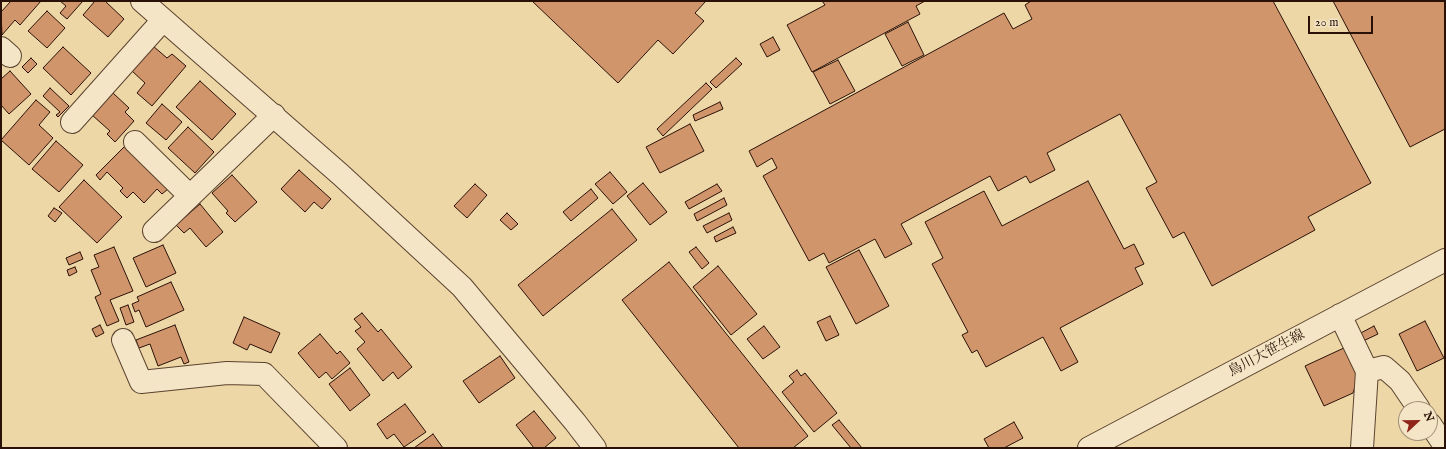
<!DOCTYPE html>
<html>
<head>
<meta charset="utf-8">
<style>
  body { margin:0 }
  #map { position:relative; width:1446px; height:449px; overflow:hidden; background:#edd7a6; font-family:"IM FELL English",serif }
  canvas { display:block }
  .frame { position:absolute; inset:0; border:2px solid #2a1107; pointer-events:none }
  .north { position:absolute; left:1398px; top:401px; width:40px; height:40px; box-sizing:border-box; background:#f3e5c5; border:1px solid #a39079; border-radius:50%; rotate:68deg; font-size:11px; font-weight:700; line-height:16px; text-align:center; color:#2a1107 }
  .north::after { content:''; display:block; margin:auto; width:14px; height:18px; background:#8f2418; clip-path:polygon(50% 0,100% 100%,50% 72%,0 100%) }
  .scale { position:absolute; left:1308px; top:16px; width:65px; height:18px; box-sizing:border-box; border:2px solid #2a1107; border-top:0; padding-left:5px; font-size:12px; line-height:14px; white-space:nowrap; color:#2a1107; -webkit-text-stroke:3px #f3e5c5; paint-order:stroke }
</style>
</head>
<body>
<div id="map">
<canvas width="1446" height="449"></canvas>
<div class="frame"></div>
<div class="north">N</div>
<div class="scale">20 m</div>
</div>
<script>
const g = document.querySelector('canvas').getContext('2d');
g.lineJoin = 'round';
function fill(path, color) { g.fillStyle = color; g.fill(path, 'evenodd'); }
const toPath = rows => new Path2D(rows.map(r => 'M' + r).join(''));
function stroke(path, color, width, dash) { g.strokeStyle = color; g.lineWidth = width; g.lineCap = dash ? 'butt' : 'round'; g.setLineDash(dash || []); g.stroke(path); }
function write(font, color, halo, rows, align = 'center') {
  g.font = font + ' "IM FELL English","Noto Serif JP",serif'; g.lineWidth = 4; g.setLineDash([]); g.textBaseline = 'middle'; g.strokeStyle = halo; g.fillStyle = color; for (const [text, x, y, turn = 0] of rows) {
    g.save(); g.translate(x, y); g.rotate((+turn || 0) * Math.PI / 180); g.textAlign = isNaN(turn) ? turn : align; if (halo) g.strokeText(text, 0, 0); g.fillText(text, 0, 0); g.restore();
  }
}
const building = toPath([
  [11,1,41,1,20,25,15,20,2,35,1,12,11,1],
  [60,1,83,1,67,19,60,13,66,6,60,1],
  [95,1,105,1,124,19,108,37,83,15,95,1],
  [532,1,706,1,695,13,704,21,673,54,658,40,618,83,532,1],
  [822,1,925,1,916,6,920,14,812,72,787,25,825,5,822,1],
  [1031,1,1273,1,1371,183,1308,217,1315,230,1212,286,1184,232,1173,238,1146,188,1157,182,1120,114,1047,153,1055,170,1030,183,1026,176,998,191,990,176,901,224,912,244,885,258,875,239,829,263,824,253,809,261,763,176,777,168,772,158,757,167,749,151,1004,13,1013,29,1032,19,1025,5,1031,1],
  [1333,1,1445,1,1445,129,1410,147,1333,1],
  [47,11,65,28,47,48,28,31,47,11],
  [908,22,924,55,902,66,885,34,908,22],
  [773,37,780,50,767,57,760,44,773,37],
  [153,46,167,58,172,54,186,66,152,106,137,93,145,83,132,71,153,46],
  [63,47,91,73,71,95,43,68,63,47],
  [31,58,37,64,28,73,22,67,31,58],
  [736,58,742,64,716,88,710,82,736,58],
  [838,60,855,91,830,104,813,72,838,60],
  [10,71,31,94,9,114,1,105,1,79,10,71],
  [200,81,236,114,212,140,176,107,200,81],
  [706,83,712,89,663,136,657,129,706,83],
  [50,88,69,106,58,117,56,115,60,112,43,96,50,88],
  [113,93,129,108,125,112,134,121,115,142,107,134,110,131,92,115,113,93],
  [36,100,50,112,39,125,53,138,29,165,1,140,36,100],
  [720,102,723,109,695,121,693,115,720,102],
  [162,104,182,122,166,140,146,123,162,104],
  [690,124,704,151,660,173,646,147,690,124],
  [188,127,214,152,195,173,168,148,188,127],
  [56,141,83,165,59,192,32,169,56,141],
  [125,146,168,189,162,194,157,189,144,203,133,192,127,198,120,191,123,188,107,172,100,180,96,175,125,146],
  [299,170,331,199,322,209,314,202,305,212,281,189,299,170],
  [610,172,627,192,613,204,595,184,610,172],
  [232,175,257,202,235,222,226,213,228,211,212,193,232,175],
  [84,180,122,217,97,243,59,207,84,180],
  [1088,181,1124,249,1134,244,1144,264,1135,268,1143,284,1060,328,1078,362,1061,371,1043,337,986,367,977,350,972,353,962,335,968,332,932,264,943,258,925,222,984,191,1002,226,1088,181],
  [643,183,667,212,650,225,627,196,643,183],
  [475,184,487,195,467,218,454,206,475,184],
  [717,184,722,191,689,209,685,202,717,184],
  [591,189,598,198,571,221,563,212,591,189],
  [724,198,727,205,697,221,694,214,724,198],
  [200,204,223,232,206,247,190,228,184,233,176,225,200,204],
  [54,208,62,213,55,222,48,216,54,208],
  [612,209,637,240,543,316,518,285,612,209],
  [507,213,518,224,511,230,500,220,507,213],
  [729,213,732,220,707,233,703,226,729,213],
  [733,227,736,233,716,242,714,237,733,227],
  [163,245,176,273,146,287,133,258,163,245],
  [114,247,133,291,110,300,119,321,107,326,95,297,101,294,91,270,99,267,94,255,114,247],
  [696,247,709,263,702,269,689,252,696,247],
  [859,250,889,306,856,324,826,267,859,250],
  [80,252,83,259,69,265,66,258,80,252],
  [669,262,808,436,793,448,739,448,622,300,669,262],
  [718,266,757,314,731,335,693,287,718,266],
  [75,267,77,272,69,276,67,270,75,267],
  [171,282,184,310,146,327,139,310,135,312,132,304,139,301,137,297,171,282],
  [128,305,134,322,126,325,120,308,128,305],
  [362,313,378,332,381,329,412,367,398,379,393,372,383,381,357,349,365,342,355,331,361,327,354,319,362,313],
  [830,316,839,335,826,341,817,322,830,316],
  [244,317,280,333,271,353,250,344,247,350,233,343,244,317],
  [1425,321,1444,358,1417,371,1399,334,1425,321],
  [100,325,104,333,96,337,92,329,100,325],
  [175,325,189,362,184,364,181,357,158,366,150,344,139,348,136,340,175,325],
  [764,326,780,347,763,359,747,339,764,326],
  [1374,326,1378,334,1361,342,1357,335,1374,326],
  [320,334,337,354,340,351,350,363,332,379,326,372,319,378,298,353,320,334],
  [1346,347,1359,374,1353,393,1324,406,1305,366,1346,347],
  [500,356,515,378,479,403,463,381,500,356],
  [350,368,370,395,350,411,329,384,350,368],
  [797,370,801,376,805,373,837,413,814,432,782,392,794,382,789,376,797,370],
  [405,404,426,432,404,447,394,434,387,439,377,424,405,404],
  [534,411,556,438,544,448,534,448,516,425,534,411],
  [839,420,862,448,851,448,832,425,839,420],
  [1014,422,1023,438,1004,448,989,448,984,439,1014,422],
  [433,434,443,448,414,448,433,434]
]);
fill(building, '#d1956c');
stroke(building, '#2a1107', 1);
const minor = toPath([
  [142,1,341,175,462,287,575,422,595,448],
  [1,48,10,56],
  [72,122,163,20],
  [135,142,190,196],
  [154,231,274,115],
  [1340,315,1367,371,1362,448],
  [123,340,141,382,227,373,264,374,336,448],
  [1367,371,1384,367,1400,381,1419,409],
  [1430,424,1445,446],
  [1089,448,1445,260]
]);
stroke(minor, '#5b422f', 24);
stroke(minor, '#f3e5c5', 22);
write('14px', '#2a1107', '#f3e5c5', [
  ["鳥川大笹生線",1267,354,-28]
]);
</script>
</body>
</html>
